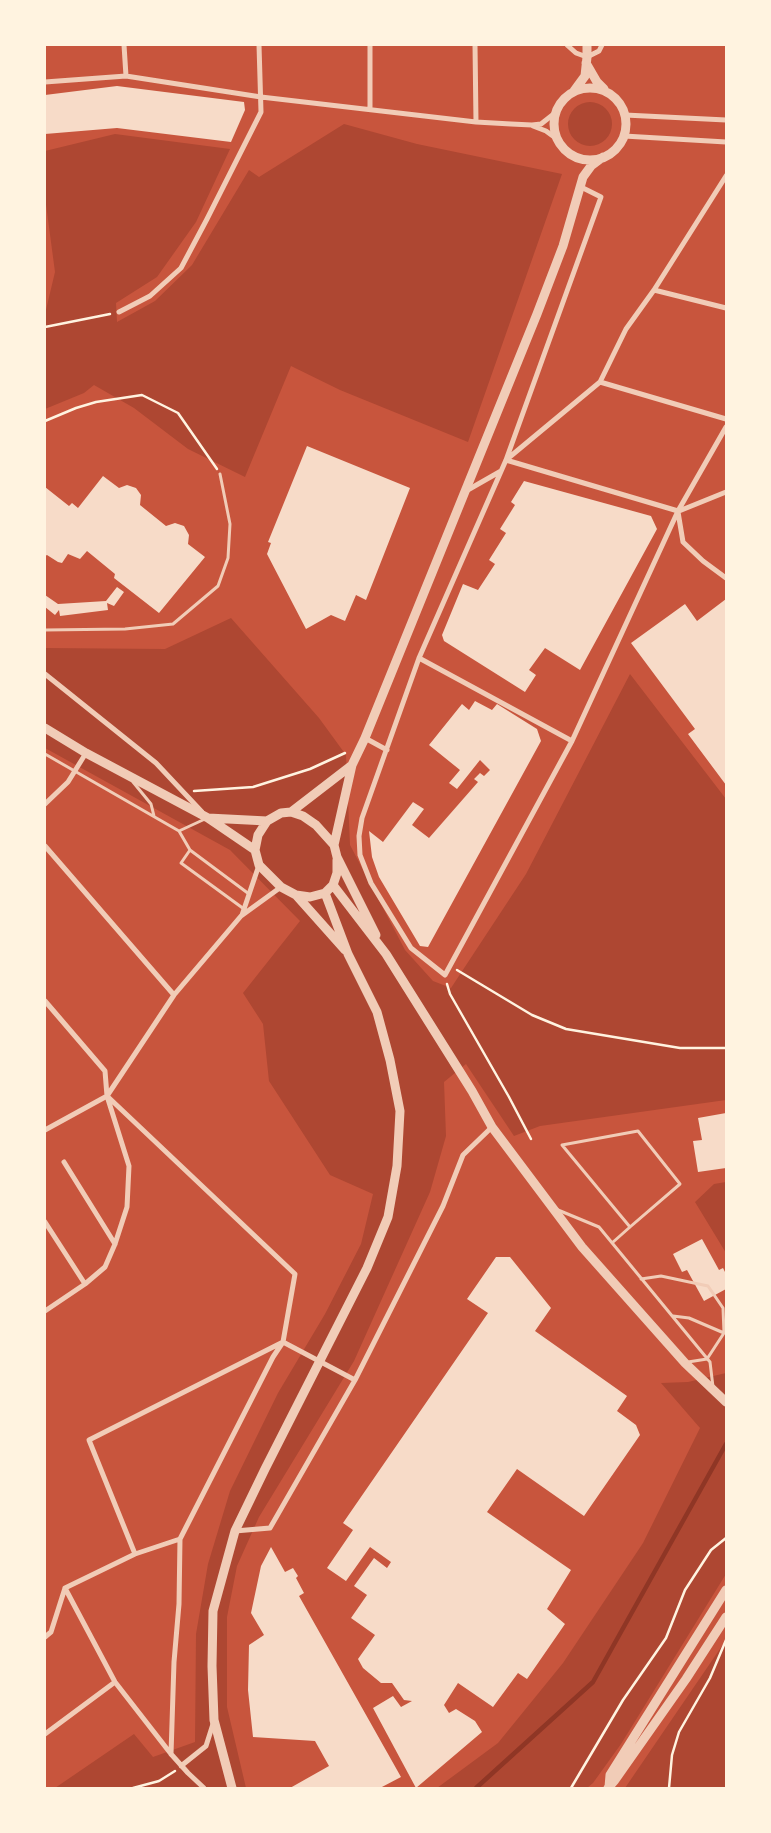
<!DOCTYPE html>
<html>
<head>
<meta charset="utf-8">
<style>
  body { margin:0 }
  #map { position:relative; width:771px; height:1833px; overflow:hidden; background:#c8553d; font-family:Ubuntu,sans-serif }
  canvas { display:block }
  .frame { position:absolute; inset:0; border:46px solid #fff3e0; pointer-events:none }
</style>
</head>
<body>
<div id="map">
<canvas width="771" height="1833"></canvas>
<div class="frame"></div>
</div>
<script>
const g = document.querySelector('canvas').getContext('2d');
g.lineJoin = 'round';
function fill(path, color) { g.fillStyle = color; g.fill(path, 'evenodd'); }
const toPath = rows => new Path2D(rows.map(r => 'M' + r).join(''));
function stroke(path, color, width, dash) { g.strokeStyle = color; g.lineWidth = width; g.lineCap = dash ? 'butt' : 'round'; g.setLineDash(dash || []); g.stroke(path); }
fill(toPath([
  '568 124a22 22 0 1 1 44 0a22 22 0 1 1-44 0Z',
  [344,124,417,144,562,174,468,442,340,390,291,366,245,477,188,449,134,408,94,385,84,393,45,409,45,314,55,272,45,197,45,151,115,134,230,149,196,222,157,277,116,303,117,322,155,301,192,265,249,170,259,177],
  [231,618,319,718,346,755,350,845,405,950,433,981,451,988,526,874,630,674,726,799,726,1100,540,1126,514,1136,466,1064,444,1082,446,1136,430,1192,354,1361,259,1517,237,1566,227,1617,227,1707,246,1788,55,1788,134,1734,153,1757,195,1742,196,1634,208,1564,230,1491,278,1393,325,1314,361,1244,373,1194,330,1175,269,1081,263,1024,243,993,300,921,230,850,45,748,45,648,165,649],
  [726,1182,726,1253,695,1202,714,1184],
  [726,1373,726,1574,621,1744,593,1783,587,1788,437,1788,498,1743,563,1663,643,1543,700,1428,661,1383,688,1382],
  [726,1640,726,1788,625,1788]
]), '#ae4732');
stroke(toPath([
  [476,1788,593,1682,726,1444]
]), '#8f3625', 4.5);
fill(toPath([
  [117,86,244,102,245,110,231,142,117,128,45,134,45,95],
  [307,446,410,488,366,600,356,595,345,621,331,615,306,629,267,554,271,543,268,542],
  [103,476,119,488,127,485,136,488,141,495,140,505,166,526,175,523,184,526,189,535,188,544,205,557,159,613,114,578,115,574,87,551,80,559,68,554,62,563,58,562,47,555,45,556,45,487,69,506,72,503,78,508],
  [524,481,651,516,657,529,580,670,545,648,529,670,536,675,525,692,444,641,442,635,463,584,478,590,495,564,489,560,506,533,500,529,515,505,511,502],
  [117,587,124,592,114,606,107,603,108,610,60,616,59,610,55,615,45,607,45,595,58,604,106,601],
  [726,599,726,785,688,734,695,729,631,643,685,604,697,621],
  [475,701,492,710,497,704,537,729,541,741,428,947,420,946,379,877,372,857,369,831,383,842,413,802,424,809,412,825,429,838,478,782,474,779,480,773,484,776,490,770,480,760,457,789,449,783,460,770,429,745,462,704,469,710],
  [726,1113,726,1168,698,1172,693,1141,702,1140,698,1118],
  [702,1239,719,1270,723,1268,726,1274,726,1289,704,1301,687,1270,682,1272,673,1254],
  [496,1257,510,1257,551,1308,535,1331,627,1396,617,1411,636,1425,640,1435,584,1516,517,1469,487,1512,571,1570,547,1609,565,1624,527,1679,518,1673,493,1707,458,1683,444,1705,449,1713,456,1709,475,1721,482,1732,416,1788,373,1708,393,1696,401,1707,412,1701,404,1700,392,1683,381,1683,363,1668,358,1659,375,1635,351,1618,367,1595,354,1586,374,1558,387,1568,391,1562,370,1547,346,1581,327,1568,353,1530,343,1523,488,1313,467,1299],
  [271,1547,285,1572,293,1568,298,1576,296,1578,304,1593,299,1596,401,1777,380,1788,290,1788,329,1766,315,1741,253,1737,248,1690,249,1645,264,1635,251,1613,261,1566]
]), '#f7dbc8');
stroke(toPath([
  [45,327,110,314],
  [45,421,76,408,96,402,142,395,178,413,217,469],
  [194,791,253,787,310,769,345,753],
  [457,970,532,1015,566,1029,680,1048,726,1048],
  [447,984,450,994,509,1097,531,1139],
  [133,1788,159,1781,175,1771],
  [571,1788,623,1700,666,1638,685,1590,711,1550,726,1538],
  [669,1788,672,1755,679,1732,710,1678,726,1640]
]), '#fff3e0', 2.5);
stroke(toPath([
  [45,630,125,629,173,624,218,586,228,558,230,524,220,474],
  [45,754,179,831,190,850,249,894],
  [133,782,151,804,154,816],
  [179,831,205,819],
  [190,850,181,863,244,909],
  [558,1210,599,1227,710,1362,713,1387],
  [612,1243,630,1227,680,1184,638,1131,562,1145,630,1227],
  [641,1279,661,1276,708,1286,723,1308,724,1333,707,1359,688,1362],
  [673,1316,689,1318,724,1333]
]), '#f1ccb7', 3);
stroke(toPath([
  [124,45,126,76],
  [475,45,476,122],
  [567,45,576,53,587,57,599,51,602,45],
  [45,82,126,76,261,97,476,122,511,124,532,125,541,124,555,113],
  [370,109,370,45],
  [625,115,726,120],
  [533,126,546,131,557,139],
  [624,136,726,142],
  [581,187,601,197,506,460,419,658,362,818,359,836,360,855,371,883,411,948,445,975,572,741,678,511,726,427],
  [654,290,726,308],
  [119,312,150,296,181,268,207,219,261,112,259,45],
  [600,382,726,419],
  [506,460,600,382,626,329,654,290,726,176],
  [506,460,678,511],
  [466,491,501,471],
  [679,511,726,492],
  [678,512,683,542,703,561,726,578],
  [419,658,572,741],
  [45,674,156,763,202,812],
  [365,738,387,750],
  [45,804,68,782,86,753],
  [45,846,174,995],
  [242,915,259,865],
  [45,1001,105,1071,107,1096,129,1166,127,1207,115,1244,105,1267,85,1284,45,1311],
  [107,1096,295,1274,283,1342,273,1357,180,1539,179,1604,174,1662,171,1754],
  [45,1130,107,1096,174,995,241,916,281,887],
  [64,1162,115,1244],
  [45,1222,85,1284],
  [235,1531,270,1528,355,1380,443,1206,463,1155,492,1127],
  [135,1554,89,1440,283,1342,355,1380],
  [65,1588,115,1682,171,1754,188,1773,204,1788],
  [65,1588,135,1554,180,1539],
  [45,1637,51,1632,65,1588],
  [45,1734,115,1682],
  [181,1766,206,1746,213,1724]
]), '#f1ccb7', 5);
stroke(toPath([
  [586,63,597,82,604,89],
  '554 124a36 36 0 1 1 72 0a36 36 0 1 1-72 0Z',
  [574,91,585,76,587,57,587,45],
  [45,728,86,753,208,818,255,850],
  [291,812,352,765],
  [208,818,267,821,281,813,291,812,303,816,316,825,334,845,337,857,376,935],
  [267,821,258,835,255,850,259,865,281,887,296,895,310,897,325,893,333,885,337,873,337,860],
  [334,845,352,765,365,738,537,314,563,246,583,177,591,166,603,157],
  [333,885,386,954,472,1091,492,1127,582,1247,685,1363,726,1402],
  [296,895,345,950],
  [609,1787,610,1775,726,1590],
  [232,1788,214,1720,212,1666,213,1611,235,1531,265,1469,367,1268,388,1217,397,1166,400,1111,390,1060,377,1012,348,954,325,893],
  [608,1788,615,1780,686,1679,726,1617]
]), '#f1ccb7', 9);
</script>
</body>
</html>
